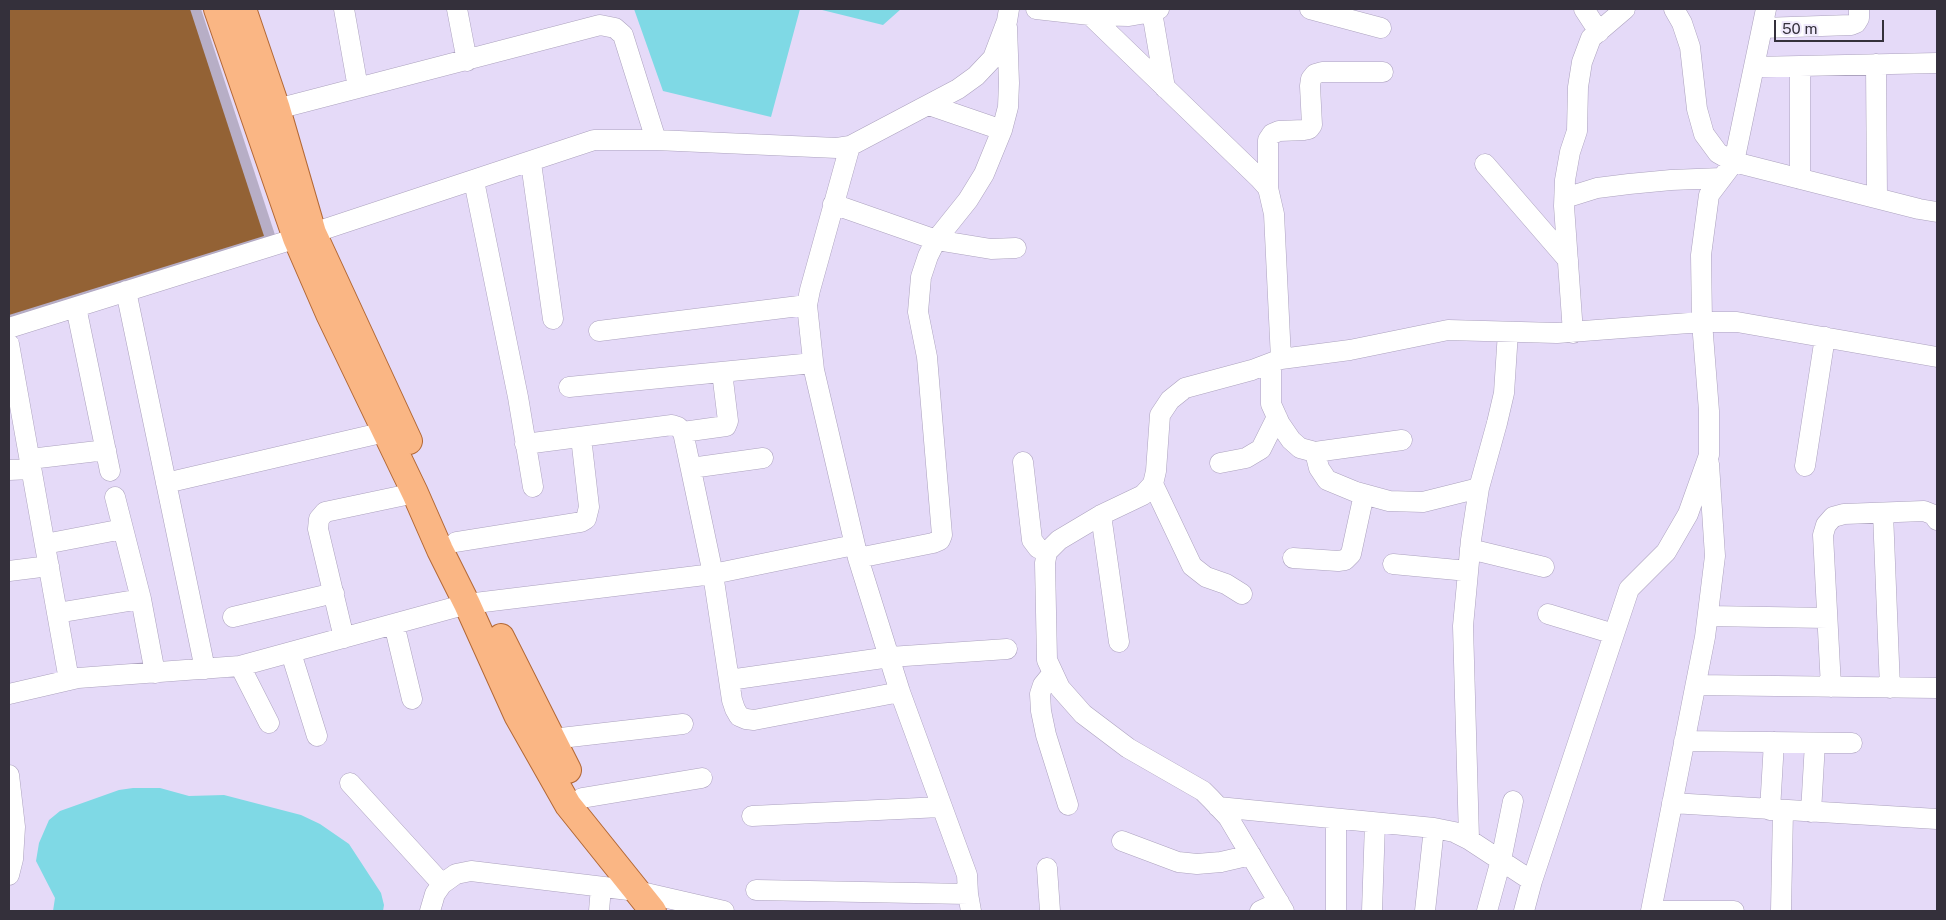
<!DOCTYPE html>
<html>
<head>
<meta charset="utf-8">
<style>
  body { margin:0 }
  #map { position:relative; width:1946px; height:920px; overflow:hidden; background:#e5daf8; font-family:"Public Sans",sans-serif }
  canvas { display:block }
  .frame { position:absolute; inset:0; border:10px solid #34303b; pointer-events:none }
  .scale { position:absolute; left:1774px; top:20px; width:110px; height:22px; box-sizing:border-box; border:2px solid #34303b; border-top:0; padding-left:6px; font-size:15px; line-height:18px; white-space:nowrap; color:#34303b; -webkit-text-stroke:4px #f0eafc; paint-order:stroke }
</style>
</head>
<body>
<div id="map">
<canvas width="1946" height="920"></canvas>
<div class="frame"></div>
<div class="scale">50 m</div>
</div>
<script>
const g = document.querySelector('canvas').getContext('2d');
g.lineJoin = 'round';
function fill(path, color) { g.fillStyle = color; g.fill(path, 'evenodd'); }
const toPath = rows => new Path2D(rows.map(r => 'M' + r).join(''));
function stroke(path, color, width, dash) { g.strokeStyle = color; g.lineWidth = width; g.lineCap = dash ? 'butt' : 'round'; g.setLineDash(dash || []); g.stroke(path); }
fill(toPath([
  [634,9,800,9,771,117,663,91],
  [818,9,901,9,883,25],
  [133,788,160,788,189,796,224,795,301,815,320,824,349,844,381,893,384,905,383,911,53,911,55,898,36,861,39,843,49,820,60,811,119,790]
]), '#7fd9e5');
fill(toPath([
  [9,9,201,9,278,244,9,322]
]), '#0003');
fill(toPath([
  [9,9,190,9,264,236,9,315]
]), '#936235');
const minor = toPath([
  [344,9,358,88],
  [457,9,467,61],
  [1036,9,1090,15,1129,16,1152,12,1159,9],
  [1310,9,1381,28],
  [1584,9,1599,32],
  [1674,9,1682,23,1690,47,1697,109,1704,134,1718,153,1734,162,1919,209,1937,212],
  [1152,12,1165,88],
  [1090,15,1260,179,1268,188,1274,214,1281,359],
  [1762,28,1851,25,1856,23,1859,18,1859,9],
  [1876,64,1877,198],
  [1754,67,1937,63],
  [929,105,1002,130],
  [277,109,600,25,615,28,623,35,656,140],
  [850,146,810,290,807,305,814,370,858,558,900,692,967,875,968,894,971,911],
  [531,163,553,319],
  [1485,164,1568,260],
  [1800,179,1800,66],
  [474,181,518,397,533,487],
  [1268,188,1268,140,1272,134,1279,131,1304,130,1309,129,1312,125,1310,86,1311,79,1315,74,1322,72,1383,72],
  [1565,198,1597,188,1629,184,1671,180,1722,178],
  [833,204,936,240,991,249,1016,248],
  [126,291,205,669],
  [76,307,110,471],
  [9,328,313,233,594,140,656,140,837,148,850,146,958,89,976,76,993,58,1007,21,1009,9],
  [599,331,807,305],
  [1573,333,1564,206,1565,180,1570,152,1577,131,1578,87,1582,62,1591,38,1625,9],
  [9,344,69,680],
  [1271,363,1271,404,1280,424,1291,440,1300,448,1315,452,1402,440],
  [569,387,813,363],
  [683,432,726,426,728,421,722,372],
  [525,444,672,425,678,427,683,432,713,574,732,700,735,709,739,716,746,719,754,720,900,692],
  [1315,452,1319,468,1327,480,1356,492,1389,501,1423,502,1479,488],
  [30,459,106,450],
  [1023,462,1032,540,1038,548,1047,552],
  [1220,463,1246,458,1261,449,1277,417],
  [1805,466,1825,337],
  [691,468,763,458],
  [9,470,31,469],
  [166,483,385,432],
  [1153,484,1192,566,1206,577,1226,584,1242,594],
  [115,497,141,599,155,673],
  [1883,513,1890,688],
  [1101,515,1119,642],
  [456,542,581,522,586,519,589,507,581,437],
  [45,544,123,529],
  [1470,549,1544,567],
  [858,558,933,543,940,540,942,535,927,357,918,312,921,277,928,256,936,240,968,200,984,174,1002,130,1008,107,1009,83,1007,27],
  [1293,558,1338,561,1345,560,1351,554,1364,494],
  [1393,564,1468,571],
  [9,571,49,566],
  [57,613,141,599],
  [1548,614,1614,634],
  [1708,616,1827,618],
  [233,617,334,593],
  [394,624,412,699],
  [344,638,318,529,319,519,325,512,415,493],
  [291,653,317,736],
  [240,666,269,723],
  [1052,674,1043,685,1040,694,1041,711,1046,735,1068,805],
  [729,680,890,657,1007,649],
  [1696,685,1937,688],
  [1831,687,1823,535,1826,525,1833,517,1844,514,1924,511,1934,515,1937,520],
  [9,694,78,678,240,666,467,604,713,574,854,545],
  [552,739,683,724],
  [1684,741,1852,743],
  [9,775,15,827,13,859,9,875],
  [350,783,442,884],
  [582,798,702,778],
  [1672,803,1937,819],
  [1218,807,1434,828,1454,832,1468,839,1532,881],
  [1770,810,1774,742],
  [1811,812,1815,743],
  [752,816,941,807],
  [1469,839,1463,626,1471,540,1479,488,1497,423,1504,393,1508,332],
  [1122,841,1178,862,1197,864,1221,862,1251,855],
  [1047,868,1050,911],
  [756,890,968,894],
  [430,911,435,894,442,884,456,874,471,871,637,891,724,911],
  [599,911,601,887],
  [1260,911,1279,902],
  [1284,911,1228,817,1211,799,1203,791,1128,748,1083,714,1060,688,1047,660,1045,563,1047,552,1059,540,1101,515,1143,495,1153,484,1156,471,1160,415,1170,400,1185,388,1252,370,1281,359,1350,350,1448,330,1557,333,1702,322,1737,322,1937,357],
  [1336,911,1336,819],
  [1372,911,1375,823],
  [1425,911,1434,828],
  [1487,911,1501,860,1513,801],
  [1524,911,1532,881,1629,589,1666,552,1688,514,1709,455,1709,411,1702,322,1701,255,1709,195,1734,162,1766,9],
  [1651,911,1705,637,1715,556,1709,464],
  [1651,911,1734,911],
  [1781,911,1783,810]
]);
const major = toPath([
  [217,9,296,238,329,314,415,493,440,550,467,604,517,715,568,805,653,911],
  [243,9,277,109,313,233,409,441],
  [501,637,568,770]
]);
stroke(minor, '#aca2be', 21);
stroke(major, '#b36835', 28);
stroke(minor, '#fff', 20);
stroke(major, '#fab684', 26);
</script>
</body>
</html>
